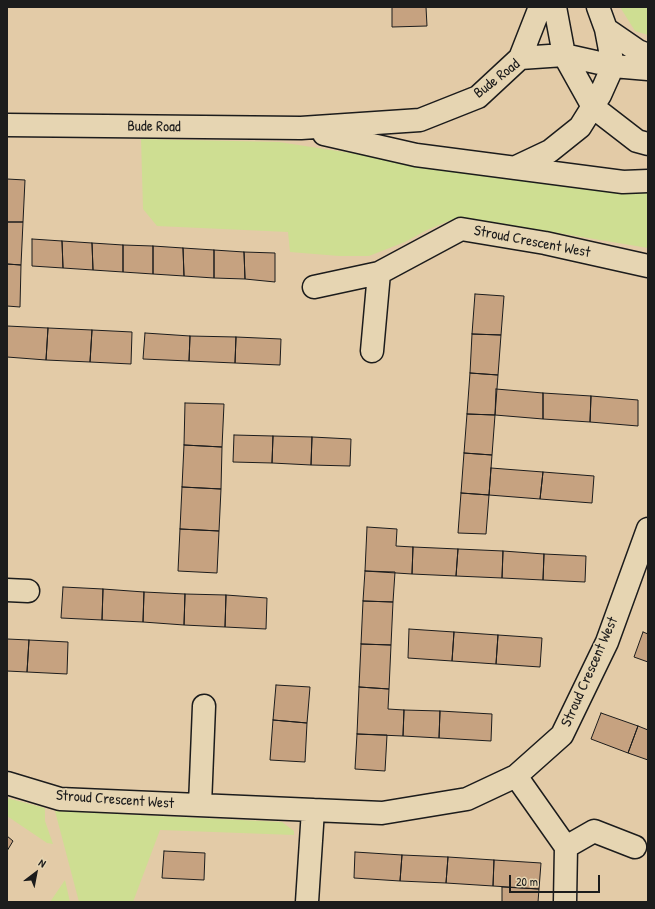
<!DOCTYPE html>
<html>
<head>
<meta charset="utf-8">
<style>
  body { margin:0 }
  #map { position:relative; width:655px; height:909px; overflow:hidden; background:#e3cba7; font-family:"Patrick Hand",sans-serif }
  canvas { display:block }
  .frame { position:absolute; inset:0; border:8px solid #1c1c1c; pointer-events:none }
  .north { position:absolute; left:16px; top:853px; width:40px; height:40px; -webkit-text-stroke:3px #e6d5b2; paint-order:stroke; rotate:32deg; font-size:11px; font-weight:700; line-height:16px; text-align:center; color:#1c1c1c }
  .north::after { content:''; display:block; margin:auto; width:14px; height:18px; background:#1c1c1c; clip-path:polygon(50% 0,100% 100%,50% 72%,0 100%) }
  .scale { position:absolute; left:509px; top:875px; width:91px; height:18px; box-sizing:border-box; border:2px solid #1c1c1c; border-top:0; padding-left:5px; font-size:12px; line-height:14px; white-space:nowrap; color:#1c1c1c; -webkit-text-stroke:3px #e6d5b2; paint-order:stroke }
</style>
</head>
<body>
<div id="map">
<canvas width="655" height="909"></canvas>
<div class="frame"></div>
<div class="north">N</div>
<div class="scale">20 m</div>
</div>
<script>
const g = document.querySelector('canvas').getContext('2d');
g.lineJoin = 'round';
function fill(path, color) { g.fillStyle = color; g.fill(path, 'evenodd'); }
const toPath = rows => new Path2D(rows.map(r => 'M' + r).join(''));
function stroke(path, color, width, dash) { g.strokeStyle = color; g.lineWidth = width; g.lineCap = dash ? 'butt' : 'round'; g.setLineDash(dash || []); g.stroke(path); }
function write(font, color, halo, rows, align = 'center') {
  g.font = font + ' "Patrick Hand",sans-serif'; g.lineWidth = 3; g.setLineDash([]); g.textBaseline = 'middle'; g.strokeStyle = halo; g.fillStyle = color; for (const [text, x, y, turn = 0] of rows) {
    g.save(); g.translate(x, y); g.rotate((+turn || 0) * Math.PI / 180); g.textAlign = isNaN(turn) ? turn : align; if (halo) g.strokeText(text, 0, 0); g.fillText(text, 0, 0); g.restore();
  }
}
fill(toPath([
  [620,7,648,7,648,35,635,31],
  [141,139,279,142,585,189,631,192,648,190,648,248,468,218,451,220,427,230,405,242,369,256,339,256,290,252,288,232,157,226,143,209],
  [7,798,45,808,45,821,53,844,47,843,7,816],
  [55,811,282,822,294,831,294,835,160,830,133,902,79,902],
  [65,880,70,902,50,902]
]), '#cede92');
const building = toPath([
  [392,7,426,7,427,26,392,27,392,7],
  [7,179,25,180,23,222,7,222,7,179],
  [7,222,23,222,21,265,7,264,7,222],
  [32,239,62,241,63,268,32,266,32,239],
  [62,241,92,243,93,270,63,268,62,241],
  [92,243,123,245,123,272,93,270,92,243],
  [123,245,153,246,153,274,123,272,123,245],
  [153,246,183,248,184,276,153,274,153,246],
  [183,248,214,250,214,278,184,276,183,248],
  [214,250,244,252,245,279,214,278,214,250],
  [244,252,275,253,275,282,245,279,244,252],
  [7,264,21,265,20,307,7,306,7,264],
  [475,294,504,296,501,335,472,334,475,294],
  [7,326,48,328,46,360,7,357,7,326],
  [48,328,92,330,90,362,46,360,48,328],
  [92,330,132,332,131,364,90,362,92,330],
  [145,333,190,336,189,361,143,359,145,333],
  [472,334,501,335,498,375,470,373,472,334],
  [190,336,236,337,235,363,189,361,190,336],
  [236,337,281,339,280,365,235,363,236,337],
  [470,373,498,375,495,415,467,414,470,373],
  [496,389,543,393,543,419,495,415,496,389],
  [543,393,591,396,590,422,543,419,543,393],
  [591,396,638,400,638,426,590,422,591,396],
  [185,403,224,404,222,447,184,445,185,403],
  [467,414,495,415,492,455,464,453,467,414],
  [234,435,273,436,272,463,233,462,234,435],
  [273,436,312,437,311,465,272,463,273,436],
  [312,437,351,439,350,466,311,465,312,437],
  [184,445,222,447,221,489,182,487,184,445],
  [464,453,492,455,489,495,461,493,464,453],
  [491,468,543,472,540,499,489,495,491,468],
  [543,472,594,476,592,503,540,499,543,472],
  [182,487,221,489,219,531,180,529,182,487],
  [461,493,489,495,486,534,458,533,461,493],
  [367,527,397,529,396,546,413,547,412,574,365,571,367,527],
  [180,529,219,531,217,573,178,571,180,529],
  [413,547,458,549,456,576,412,574,413,547],
  [458,549,503,551,502,578,456,576,458,549],
  [503,551,544,554,543,580,502,578,503,551],
  [544,554,586,556,585,582,543,580,544,554],
  [365,571,395,572,393,602,363,601,365,571],
  [63,587,103,589,102,620,61,618,63,587],
  [103,589,144,592,143,622,102,620,103,589],
  [144,592,185,594,184,625,143,622,144,592],
  [185,594,226,595,225,627,184,625,185,594],
  [226,595,267,598,266,629,225,627,226,595],
  [363,601,393,602,391,645,361,644,363,601],
  [409,629,454,632,452,661,408,658,409,629],
  [454,632,498,635,496,664,452,661,454,632],
  [643,632,648,634,648,662,634,657,643,632],
  [498,635,542,638,540,667,496,664,498,635],
  [7,639,29,640,27,672,7,671,7,639],
  [29,640,68,642,67,674,27,672,29,640],
  [361,644,391,645,389,689,359,687,361,644],
  [276,685,310,687,307,723,273,720,276,685],
  [359,687,389,689,388,709,404,710,403,736,357,734,359,687],
  [404,710,440,711,439,738,403,736,404,710],
  [440,711,492,714,491,741,439,738,440,711],
  [601,713,638,726,628,753,591,739,601,713],
  [273,720,307,723,305,762,270,760,273,720],
  [638,726,648,730,648,760,628,753,638,726],
  [357,734,387,735,385,771,355,769,357,734],
  [7,836,13,841,7,851,7,836],
  [164,851,205,853,204,880,162,878,164,851],
  [355,852,402,855,400,881,354,878,355,852],
  [402,855,448,857,446,883,400,881,402,855],
  [448,857,494,860,493,886,446,883,448,857],
  [494,860,541,863,539,889,493,886,494,860],
  [502,887,539,889,538,902,502,902,502,887]
]);
fill(building, '#c6a280');
stroke(building, '#1c1c1c', 1);
const minor = toPath([
  [555,7,564,55,593,107,637,141,648,144],
  [606,29,638,51,648,55],
  [520,58,540,7],
  [7,125,301,128,420,120,478,97,520,58,564,55,613,66,648,69],
  [324,134,416,155,623,182,648,181],
  [514,168,550,151,580,127,600,95,613,66,606,29,598,7],
  [314,287,379,273,461,229,545,243,648,266],
  [372,351,379,273],
  [7,590,28,591],
  [516,776,566,847,565,902],
  [7,783,60,799,382,813,467,799,516,776,562,735,607,642,648,529],
  [200,805,204,706],
  [566,847,594,831,635,847],
  [307,902,313,810]
]);
stroke(minor, '#1c1c1c', 25);
stroke(minor, '#e6d5b2', 22);
write('15px', '#1c1c1c', '#e6d5b2', [
  ["Bude Road",497,79,-38],
  ["Bude Road",154,127,1],
  ["Stroud Crescent West",532,242,11],
  ["Stroud Crescent West",590,672,-66],
  ["Stroud Crescent West",115,800,4]
]);
</script>
</body>
</html>
